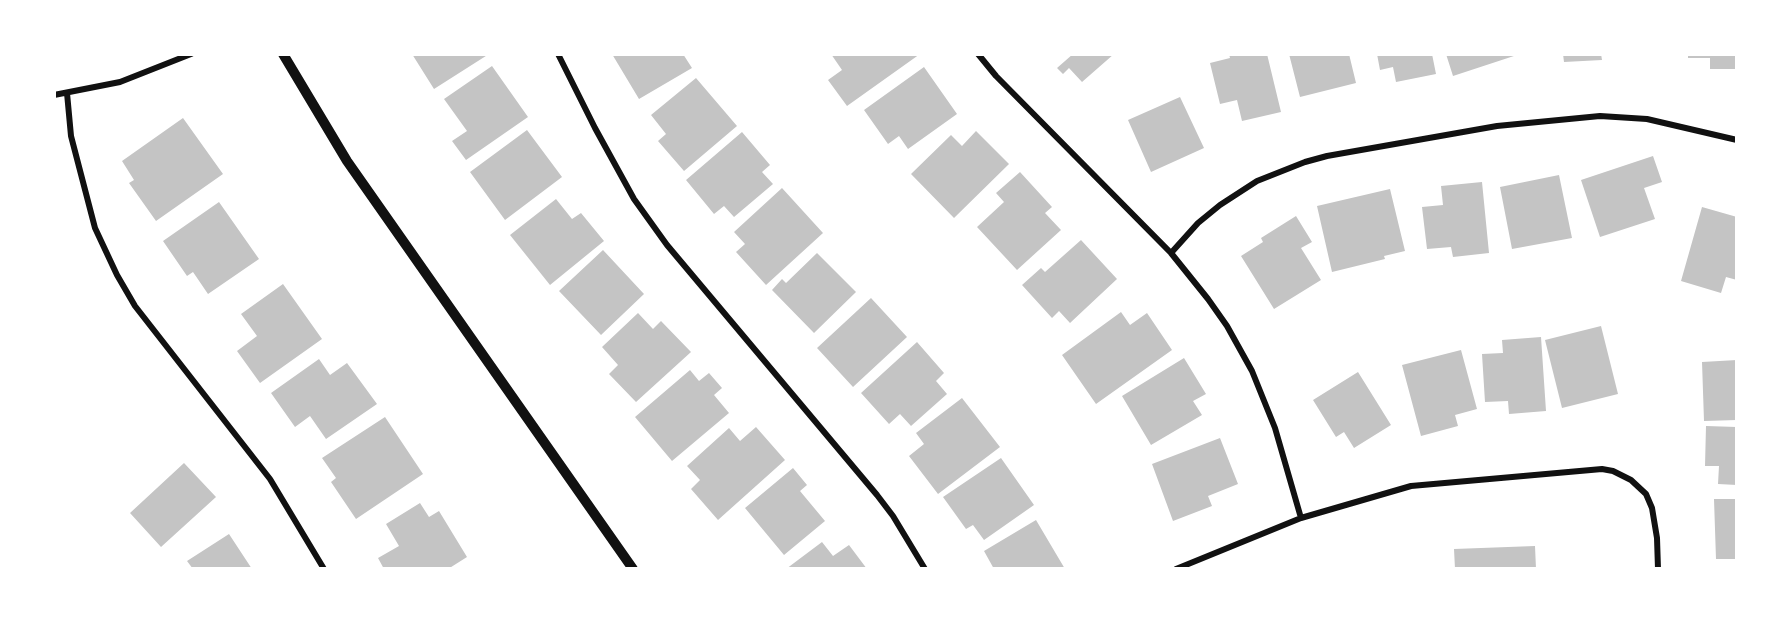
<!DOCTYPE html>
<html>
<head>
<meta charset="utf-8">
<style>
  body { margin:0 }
  #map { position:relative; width:1791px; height:623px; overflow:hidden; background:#fff; font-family:Poppins,sans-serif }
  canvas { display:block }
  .frame { position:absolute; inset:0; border:56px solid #fff; pointer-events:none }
</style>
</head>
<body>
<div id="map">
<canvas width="1791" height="623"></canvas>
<div class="frame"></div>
</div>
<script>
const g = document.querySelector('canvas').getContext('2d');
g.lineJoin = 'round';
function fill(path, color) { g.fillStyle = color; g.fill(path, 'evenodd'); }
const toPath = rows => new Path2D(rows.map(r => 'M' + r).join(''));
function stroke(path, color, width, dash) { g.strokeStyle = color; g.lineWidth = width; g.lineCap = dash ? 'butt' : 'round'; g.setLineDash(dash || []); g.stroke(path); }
fill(toPath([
  [412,54,489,54,434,89],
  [612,54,683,54,692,68,639,99],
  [831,54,920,54,847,106,828,80,842,70],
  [1073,54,1114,54,1082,82,1069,68,1063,74,1057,68],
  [1229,54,1267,54,1281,112,1242,121,1237,100,1220,104,1210,63,1230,58],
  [1289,54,1349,54,1356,83,1300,97],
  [1377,54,1432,54,1436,74,1396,82,1393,67,1380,70],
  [1446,54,1520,54,1453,76],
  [1563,54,1601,54,1602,60,1564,62],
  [1688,54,1737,54,1737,69,1710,69,1710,58,1688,58],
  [492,66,528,117,466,160,452,141,467,131,444,99],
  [924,67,957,114,908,149,899,136,888,144,864,110],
  [696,78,737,126,684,171,658,141,666,134,651,115],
  [1180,97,1204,148,1151,172,1128,120],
  [183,118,223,174,156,221,129,183,134,180,122,161],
  [527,130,562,177,505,220,470,172],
  [976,131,1009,164,954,218,911,174,951,135,962,146],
  [742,132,770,165,762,172,773,184,734,217,724,206,714,214,686,180],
  [1653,156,1662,182,1644,188,1655,219,1600,237,1581,180],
  [1020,172,1052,207,1045,213,1061,230,1017,270,977,227,1004,202,996,193],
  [1559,175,1572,238,1512,249,1500,187],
  [1482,182,1489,253,1453,257,1451,247,1427,249,1422,207,1443,205,1441,186],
  [782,188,823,233,766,285,736,252,745,244,734,232],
  [1390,189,1405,251,1384,256,1385,259,1332,272,1317,206],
  [556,199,572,219,581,213,604,241,550,285,510,235],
  [219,202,259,259,208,294,193,272,187,276,163,241],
  [1702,207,1737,217,1737,280,1726,277,1721,293,1681,281],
  [1296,216,1312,242,1301,248,1321,280,1274,309,1241,256,1263,242,1261,238],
  [1081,240,1117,279,1070,323,1059,311,1052,318,1022,285,1041,268,1045,272],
  [603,250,644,294,601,335,559,291],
  [817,253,856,292,814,333,772,290,782,279,786,283],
  [283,284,322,339,260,383,237,351,257,336,241,314],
  [871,298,907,337,853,387,817,348],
  [1121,312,1130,325,1147,313,1172,350,1096,404,1062,355],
  [638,313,653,329,661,321,691,352,636,402,609,374,618,365,602,347],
  [1601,326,1618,394,1562,408,1545,340],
  [1541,337,1546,411,1509,414,1508,401,1485,402,1482,354,1503,353,1502,340],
  [917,342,944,373,936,381,947,394,911,426,900,414,889,424,861,393],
  [1461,350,1477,409,1455,415,1458,426,1421,436,1402,365],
  [1184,358,1206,394,1193,401,1202,415,1151,445,1122,396],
  [319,359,330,375,347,363,377,404,326,439,310,416,295,427,271,393],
  [1737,360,1737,420,1704,421,1702,362],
  [690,370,699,381,709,373,722,388,714,395,729,413,672,461,635,417],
  [1358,372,1391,425,1354,448,1344,432,1336,437,1313,400],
  [962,398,1000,447,938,494,909,456,924,444,916,433],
  [385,417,423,474,356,519,331,482,336,478,322,458],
  [1706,426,1737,427,1737,485,1718,484,1719,466,1705,466],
  [756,427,785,460,718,520,691,489,700,480,687,466,729,428,740,441],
  [1220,438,1238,484,1208,496,1212,506,1173,521,1152,464],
  [1001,458,1034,505,984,540,973,525,966,529,943,497],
  [184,463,216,497,161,547,130,513],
  [793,468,807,485,800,491,825,521,784,555,745,508],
  [1714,499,1737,499,1737,559,1716,559],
  [420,503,429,517,439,511,467,557,448,569,384,569,378,558,399,546,386,524],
  [1036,520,1065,569,994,569,984,551],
  [229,534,252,569,193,569,187,561],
  [822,542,833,556,849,545,867,569,786,569],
  [1535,546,1536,569,1455,569,1454,549]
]), '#c4c4c4');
stroke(toPath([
  [558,54,595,128,634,199,667,245,877,495,893,516,925,569],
  [978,54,996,76,1171,253,1208,299,1227,326,1252,371,1275,428,1301,518],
  [67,93,71,136,95,228,117,275,135,306,270,479,324,569],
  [54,95,120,82,191,54],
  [1171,253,1198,223,1220,205,1257,181,1305,162,1327,156,1497,126,1600,116,1647,119,1737,140],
  [1176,569,1301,518,1411,486,1602,469,1613,471,1631,480,1646,494,1652,508,1657,538,1658,569]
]), '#111', 6);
stroke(toPath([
  [283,54,347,161,633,569]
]), '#111', 10);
</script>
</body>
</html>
